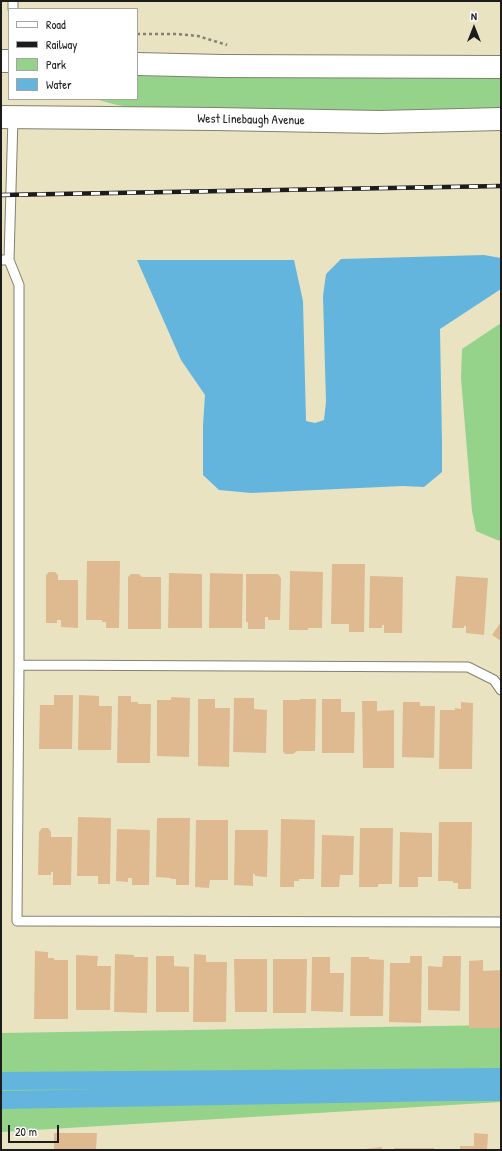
<!DOCTYPE html>
<html>
<head>
<meta charset="utf-8">
<style>
  body { margin:0 }
  #map { position:relative; width:502px; height:1151px; overflow:hidden; background:#e9e3c2; font-family:"Patrick Hand",sans-serif }
  canvas { display:block }
  .frame { position:absolute; inset:0; border:2px solid #1c1c1c; pointer-events:none }
  .legend { position:absolute; left:8px; top:8px; width:130px; height:92px; box-sizing:border-box; background:#fff; border:1px solid #a4a4a4; margin:0; padding:5px 7px; list-style:none; font-size:12px; color:#1c1c1c }
  .legend li { display:flex; align-items:center; gap:8px; height:20px }
  .legend b { width:20px; border:1px solid #a4a4a4 }
  .north { position:absolute; left:454px; top:8px; width:40px; height:40px; -webkit-text-stroke:3px #fff; paint-order:stroke; rotate:0deg; font-size:11px; font-weight:700; line-height:16px; text-align:center; color:#1c1c1c }
  .north::after { content:''; display:block; margin:auto; width:14px; height:18px; background:#1c1c1c; clip-path:polygon(50% 0,100% 100%,50% 72%,0 100%) }
  .scale { position:absolute; left:8px; top:1125px; width:51px; height:18px; box-sizing:border-box; border:2px solid #1c1c1c; border-top:0; padding-left:5px; font-size:12px; line-height:14px; white-space:nowrap; color:#1c1c1c; -webkit-text-stroke:3px #fff; paint-order:stroke }
</style>
</head>
<body>
<div id="map">
<canvas width="502" height="1151"></canvas>
<div class="frame"></div>
<ul class="legend">
<li><b style="height:5px;background:#fff"></b>Road</li>
<li><b style="height:5px;background:#1c1c1c"></b>Railway</li>
<li><b style="height:11px;background:#94d389"></b>Park</li>
<li><b style="height:11px;background:#63b5de"></b>Water</li>
</ul>
<div class="north">N</div>
<div class="scale">20 m</div>
</div>
<script>
const g = document.querySelector('canvas').getContext('2d');
g.lineJoin = 'round';
function fill(path, color) { g.fillStyle = color; g.fill(path, 'evenodd'); }
const toPath = rows => new Path2D(rows.map(r => 'M' + r).join(''));
function stroke(path, color, width, dash) { g.strokeStyle = color; g.lineWidth = width; g.lineCap = dash ? 'butt' : 'round'; g.setLineDash(dash || []); g.stroke(path); }
function write(font, color, halo, rows, align = 'center') {
  g.font = font + ' "Patrick Hand",sans-serif'; g.lineWidth = 3; g.setLineDash([]); g.textBaseline = 'middle'; g.strokeStyle = halo; g.fillStyle = color; for (const [text, x, y, turn = 0] of rows) {
    g.save(); g.translate(x, y); g.rotate((+turn || 0) * Math.PI / 180); g.textAlign = isNaN(turn) ? turn : align; if (halo) g.strokeText(text, 0, 0); g.fillText(text, 0, 0); g.restore();
  }
}
fill(toPath([
  [137,76,382,78,501,77,501,110,367,111,146,109,117,105,95,99,137,99],
  [501,323,501,541,497,540,476,531,472,511,461,378,462,349],
  [501,1025,501,1102,1,1132,1,1033]
]), '#94d389');
fill(toPath([
  [484,255,501,258,501,289,440,329,442,442,442,472,424,487,403,486,251,493,219,490,203,475,203,425,205,395,181,360,137,260,294,260,303,301,306,421,315,423,324,420,326,402,323,296,326,274,341,259]
]), '#63b5de');
stroke(toPath([
  [1,1081,501,1077],
  [1,1100,448,1092,501,1092]
]), '#63b5de', 18);
fill(toPath([
  [87,561,120,561,119,628,106,628,106,622,102,622,102,620,86,620],
  [332,564,365,564,364,632,349,632,349,624,331,624],
  [290,571,323,572,322,628,308,628,308,630,289,630],
  [49,572,55,572,58,575,58,580,78,580,78,628,61,627,61,620,57,620,57,623,46,623,46,575],
  [169,573,202,574,202,628,168,628],
  [210,573,243,574,242,628,209,628],
  [131,574,139,574,142,577,161,577,161,629,128,629,128,577],
  [246,574,278,574,281,578,280,620,268,620,268,617,265,617,265,629,248,629,248,622,246,622],
  [370,576,403,577,402,633,384,633,384,625,382,625,382,628,369,628],
  [456,576,488,578,484,635,466,633,466,626,464,626,464,628,452,628],
  [501,622,501,641,492,635],
  [54,695,73,695,72,749,39,749,40,705,54,705],
  [79,695,99,696,99,706,112,706,111,750,78,750],
  [118,696,131,696,131,702,138,702,138,704,151,704,150,763,117,763],
  [171,697,190,698,189,757,157,756,157,700,171,700],
  [234,698,254,698,254,709,267,710,266,753,233,752],
  [198,699,215,699,215,708,230,708,229,767,198,766],
  [300,699,316,699,315,751,297,751,293,754,285,754,283,751,283,700,300,700],
  [322,699,341,699,341,712,355,712,354,753,322,753],
  [362,701,377,701,377,711,394,710,394,768,363,768],
  [403,702,420,702,420,706,435,706,434,758,402,757],
  [461,702,473,703,472,769,439,769,440,710,455,710,455,708,461,709],
  [78,817,111,818,110,884,98,884,98,876,77,876],
  [157,818,190,818,189,885,176,885,176,879,171,879,171,878,156,877],
  [281,819,315,820,314,879,299,879,299,881,294,881,294,887,280,887],
  [196,820,228,820,228,880,210,880,209,888,195,887],
  [439,822,472,822,471,889,458,889,458,883,453,883,453,881,438,881],
  [42,828,48,828,51,832,51,837,72,837,71,885,53,885,53,872,51,872,51,875,38,875,39,832],
  [360,828,393,828,392,884,378,884,378,887,359,887],
  [117,829,150,830,149,885,132,885,132,878,128,878,128,882,116,881],
  [235,830,268,830,267,877,255,876,255,874,253,874,253,886,234,885],
  [400,832,432,833,432,877,418,877,418,887,399,887],
  [322,835,354,836,353,875,340,875,339,887,321,887],
  [35,951,48,952,48,958,54,958,54,960,68,960,68,1019,34,1019],
  [115,954,134,955,134,957,148,957,147,1013,114,1012],
  [194,954,206,955,206,962,227,962,226,1022,193,1022],
  [76,955,98,956,97,966,111,966,110,1010,76,1010],
  [156,956,174,956,174,966,189,967,189,1012,156,1012],
  [410,956,422,956,421,1023,389,1022,390,963,410,963],
  [443,956,461,956,460,1011,428,1010,428,966,442,967],
  [312,957,330,957,330,973,344,973,343,1012,311,1011],
  [351,957,369,957,369,959,384,960,383,1016,350,1016],
  [234,959,267,959,267,1012,235,1012],
  [273,959,307,959,306,1013,273,1013],
  [483,960,483,971,501,970,501,1028,469,1028,469,961],
  [54,1133,97,1133,96,1150,54,1150],
  [474,1133,488,1134,487,1150,460,1150,460,1146,474,1146],
  [382,1147,382,1150,364,1150,364,1149],
  [394,1148,434,1148,434,1150,394,1150]
]), '#dfba91');
const lane = toPath([
  [13,1,13,9],
  [1,260,9,260,13,117],
  [9,260,19,285,19,665,17,921,501,922],
  [19,665,468,667,494,680,501,690]
]);
const secondary = toPath([
  [1,61,9,61],
  [137,64,222,66,501,67],
  [1,117,215,119,380,122,501,119]
]);
stroke(lane, '#82806f', 11);
stroke(secondary, '#82806f', 24);
stroke(toPath([
  [137,34,176,34,198,36,227,45]
]), '#82806f', 2.5, [3, 3]);
stroke(lane, '#fff', 9);
stroke(secondary, '#fff', 22);
const rail = toPath([
  [1,195,501,186]
]);
stroke(rail, '#1c1c1c', 4.5);
stroke(rail, '#fff', 3, [9]);
write('13px', '#1c1c1c', '#fff', [
  ["West Linebaugh Avenue",251,120,1]
]);
</script>
</body>
</html>
